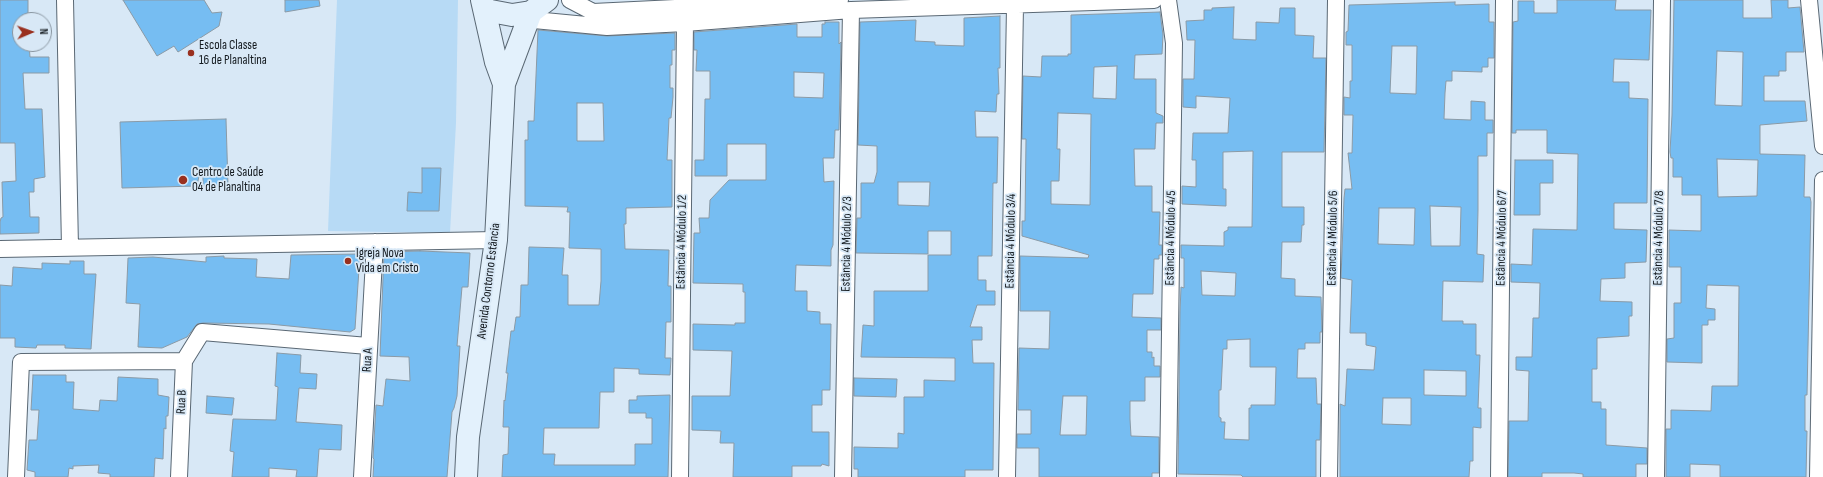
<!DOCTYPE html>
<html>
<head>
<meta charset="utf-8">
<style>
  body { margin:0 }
  #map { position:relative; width:1823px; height:477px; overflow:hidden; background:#d8e8f6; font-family:"Sofia Sans Condensed",sans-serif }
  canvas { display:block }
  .north { position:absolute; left:12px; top:12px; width:40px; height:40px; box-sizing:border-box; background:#d8e8f6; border:1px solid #8995a0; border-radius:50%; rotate:88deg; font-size:11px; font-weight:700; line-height:16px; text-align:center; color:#13191e }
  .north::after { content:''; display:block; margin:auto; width:14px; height:18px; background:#99301f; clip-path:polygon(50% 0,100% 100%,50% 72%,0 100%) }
</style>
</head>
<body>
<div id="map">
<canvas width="1823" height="477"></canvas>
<div class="north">N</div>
</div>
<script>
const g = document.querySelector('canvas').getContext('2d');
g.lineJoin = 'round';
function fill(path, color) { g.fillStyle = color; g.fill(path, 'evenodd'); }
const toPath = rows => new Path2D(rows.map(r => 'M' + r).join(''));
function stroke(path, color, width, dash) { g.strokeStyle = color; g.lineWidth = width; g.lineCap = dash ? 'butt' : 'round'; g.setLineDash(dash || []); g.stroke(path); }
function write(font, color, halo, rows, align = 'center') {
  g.font = font + ' "Sofia Sans Condensed",sans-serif'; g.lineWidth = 3.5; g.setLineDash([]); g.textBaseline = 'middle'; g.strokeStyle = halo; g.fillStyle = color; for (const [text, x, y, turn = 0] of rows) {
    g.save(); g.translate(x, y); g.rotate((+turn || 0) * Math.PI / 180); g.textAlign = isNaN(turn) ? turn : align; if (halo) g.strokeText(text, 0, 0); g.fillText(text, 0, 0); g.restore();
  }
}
fill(toPath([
  [337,0,458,0,456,123,450,233,328,231]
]), '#b7daf5');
const building = toPath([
  [0,0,28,0,28,19,20,19,20,44,29,44,30,57,49,57,49,73,23,73,25,109,42,109,45,177,34,179,34,192,29,192,30,217,39,217,39,233,0,234,0,222,1,218,3,217,2,182,16,181,15,143,0,143,0,0],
  [123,0,204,0,212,13,222,12,219,26,178,52,174,46,157,56,123,0],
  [285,0,319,0,320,6,285,12,285,0],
  [1557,0,1616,0,1615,10,1651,10,1649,60,1614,59,1613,82,1629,82,1629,98,1648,99,1647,203,1614,203,1614,229,1647,230,1646,262,1625,263,1625,278,1601,279,1600,301,1632,302,1632,316,1629,316,1629,336,1597,338,1597,369,1592,369,1592,402,1601,402,1601,409,1606,409,1606,445,1647,448,1647,464,1636,464,1636,477,1583,477,1583,474,1574,473,1542,473,1542,477,1508,477,1509,421,1528,421,1529,371,1516,370,1516,357,1532,357,1533,318,1539,318,1540,283,1511,282,1511,264,1532,265,1533,229,1577,230,1578,154,1547,153,1547,130,1516,130,1516,133,1512,133,1513,22,1518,21,1518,1,1534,1,1534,13,1557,13,1557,0],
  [1674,0,1743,0,1743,18,1772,18,1771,0,1788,0,1788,8,1800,7,1804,52,1786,52,1786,71,1779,71,1779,76,1764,76,1764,101,1805,101,1807,121,1760,125,1760,154,1805,155,1804,197,1810,197,1811,202,1807,395,1805,395,1805,431,1807,431,1806,477,1720,477,1720,465,1690,464,1690,477,1666,477,1666,429,1671,429,1671,410,1711,411,1712,386,1738,386,1739,286,1707,285,1706,308,1715,309,1715,320,1708,320,1708,325,1702,325,1702,363,1667,362,1667,339,1674,338,1674,303,1681,303,1681,267,1669,267,1669,230,1701,231,1701,195,1682,195,1682,177,1673,177,1673,158,1671,158,1670,152,1672,115,1674,0],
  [1717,51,1743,52,1742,106,1715,105,1717,51],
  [1717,159,1758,160,1757,196,1718,197,1717,159],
  [1455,2,1455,5,1489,4,1489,22,1494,22,1494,58,1488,58,1488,67,1482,67,1482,72,1452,71,1452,81,1446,81,1445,93,1444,119,1471,120,1471,101,1485,102,1485,120,1493,120,1493,133,1487,133,1487,156,1478,156,1478,210,1477,254,1484,255,1483,282,1443,281,1442,321,1463,321,1463,324,1476,324,1476,355,1480,355,1478,408,1481,408,1481,428,1473,427,1473,461,1470,461,1469,477,1340,477,1340,404,1345,406,1347,369,1374,370,1376,347,1366,345,1366,333,1350,333,1352,280,1341,278,1344,198,1345,189,1352,189,1348,153,1352,153,1353,115,1344,115,1344,97,1350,98,1350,81,1352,81,1352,45,1346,45,1346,32,1348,31,1349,5,1455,2],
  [1392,46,1417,46,1416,94,1390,93,1392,46],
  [1430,206,1461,207,1460,246,1431,246,1430,206],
  [1379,208,1415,208,1414,245,1378,244,1379,208],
  [1424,370,1466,371,1466,396,1424,395,1424,370],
  [1383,398,1411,398,1411,425,1382,424,1383,398],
  [1234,7,1233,39,1256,40,1256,22,1279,23,1280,8,1295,8,1295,35,1314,36,1313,58,1326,58,1324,152,1282,152,1282,207,1304,207,1304,225,1302,225,1301,242,1282,242,1281,278,1295,279,1295,296,1321,297,1322,332,1320,332,1320,343,1305,343,1305,349,1298,349,1297,378,1316,378,1317,404,1321,404,1320,440,1316,440,1316,477,1243,477,1241,475,1178,474,1180,312,1181,287,1184,288,1184,258,1181,258,1181,245,1224,246,1224,232,1228,230,1228,227,1252,227,1253,151,1223,152,1223,189,1226,189,1226,206,1182,204,1182,186,1196,187,1196,160,1192,160,1193,133,1228,133,1230,98,1196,96,1196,108,1183,107,1183,79,1194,79,1195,40,1187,40,1186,21,1204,20,1204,10,1212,10,1212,8,1234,7],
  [1201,271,1236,273,1235,296,1202,295,1201,271],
  [1250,339,1250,367,1276,367,1275,405,1251,405,1251,408,1249,408,1249,440,1224,439,1225,422,1221,422,1221,418,1219,417,1219,390,1221,390,1223,349,1227,349,1227,340,1250,339],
  [1160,12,1163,35,1162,54,1135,55,1134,79,1156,79,1156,113,1163,116,1163,123,1156,123,1155,149,1134,149,1135,186,1152,186,1152,212,1160,212,1159,245,1162,245,1162,255,1159,255,1159,259,1154,259,1153,294,1133,294,1132,317,1161,318,1161,330,1147,330,1147,352,1152,352,1152,358,1154,357,1154,366,1160,366,1160,377,1145,377,1145,401,1130,401,1130,419,1131,436,1159,437,1159,473,1152,473,1152,477,1039,477,1039,448,1017,448,1017,434,1031,434,1031,410,1018,410,1019,348,1049,349,1050,311,1020,311,1020,256,1088,258,1089,255,1022,236,1022,221,1025,221,1026,139,1022,139,1023,76,1041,77,1042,56,1068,56,1068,54,1071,54,1071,15,1160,12],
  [1117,66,1116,99,1093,98,1094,67,1117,66],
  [1058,113,1091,114,1090,205,1051,204,1051,181,1059,181,1060,149,1057,149,1058,113],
  [1063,396,1087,396,1086,435,1060,435,1063,396],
  [1000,16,1000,68,998,68,999,94,997,94,996,112,975,111,976,137,998,137,997,183,993,183,992,256,978,256,978,280,986,280,986,291,995,291,995,305,977,305,970,327,982,327,982,340,972,340,973,363,994,363,993,470,965,470,965,477,858,477,858,469,854,469,854,447,898,448,898,433,904,434,904,397,924,397,924,380,955,381,955,358,861,357,863,325,874,326,874,291,928,291,928,255,951,255,951,231,928,231,928,254,856,253,857,218,861,218,861,183,874,183,877,172,877,146,858,145,860,22,916,20,915,41,935,42,935,45,964,46,964,18,1000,16],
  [898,182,930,182,929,206,898,205,898,182],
  [825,22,839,22,839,44,841,42,839,130,835,130,834,158,823,158,824,182,834,181,833,245,831,250,831,266,796,265,795,291,807,291,807,311,820,312,820,324,831,324,830,390,822,390,822,405,812,405,812,432,829,432,829,466,822,464,821,466,792,466,792,477,733,477,734,443,720,443,721,431,692,430,692,396,730,396,732,351,693,350,693,324,735,325,735,323,745,323,745,292,743,292,743,284,693,283,694,233,700,233,699,218,709,218,710,200,729,180,766,180,766,144,727,144,727,176,695,176,695,160,704,160,705,99,710,99,710,71,696,71,697,50,694,50,694,32,797,24,797,37,822,37,822,24,825,24,825,22],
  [794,72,824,73,823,98,794,97,794,72],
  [538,30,607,36,675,33,675,50,672,50,672,65,670,65,670,88,673,88,673,97,671,118,669,118,667,160,672,160,672,207,626,208,626,224,624,224,625,249,669,250,668,286,671,286,671,322,666,322,665,358,671,358,670,375,639,374,639,369,614,368,614,392,600,392,599,428,544,428,543,454,555,454,554,465,635,465,635,444,652,444,652,418,646,418,646,413,629,413,629,400,637,400,637,396,670,395,668,477,502,477,503,455,508,454,509,427,503,427,504,400,505,401,508,373,506,373,511,331,514,331,516,317,520,317,521,285,528,285,529,247,564,248,562,275,568,275,568,305,599,305,601,281,601,249,569,248,570,212,567,212,568,207,525,206,525,140,528,140,528,121,534,121,538,30],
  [577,103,603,103,604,141,577,141,577,103],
  [226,119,228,185,203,186,203,171,200,171,197,186,122,188,120,122,226,119],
  [1515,160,1553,160,1553,183,1540,183,1540,215,1514,215,1515,160],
  [422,168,441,168,439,211,407,211,408,192,422,193,422,168],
  [420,251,470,253,468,287,462,287,457,346,460,346,457,396,454,408,452,412,447,477,373,477,374,459,373,458,376,405,383,406,386,379,410,381,409,357,380,356,384,252,420,251],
  [360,254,355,329,350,332,269,324,203,323,197,324,187,337,162,348,138,347,140,304,126,303,128,258,153,257,206,262,206,257,224,256,224,258,257,259,256,277,289,279,291,255,360,254],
  [70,261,84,261,84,274,96,274,91,349,65,348,65,345,37,345,36,348,15,347,15,338,0,338,0,285,12,286,13,267,42,269,42,263,70,264,70,261],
  [277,353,301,355,300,373,317,374,316,389,299,388,296,422,342,425,341,450,319,449,317,477,296,477,297,470,269,468,269,477,232,477,234,452,230,451,233,419,276,420,278,387,275,386,277,353],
  [33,375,66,375,66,382,74,382,73,409,99,411,100,400,117,401,118,377,158,379,158,395,169,397,168,416,166,416,166,429,164,428,163,459,155,458,154,477,110,477,110,474,98,473,99,465,73,466,73,469,69,468,68,477,35,477,35,472,27,470,29,440,37,440,39,410,31,410,33,375],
  [854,378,897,379,896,397,854,396,854,378],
  [207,396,234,398,232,415,206,413,207,396]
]);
fill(building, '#76bdf2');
stroke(building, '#8a9aa6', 1);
const street = toPath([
  [65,0,70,247],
  [570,0,593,12,840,0],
  [1168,0,1174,43,1168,477],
  [1809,0,1823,146],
  [531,12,534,20,607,27,685,23,851,10,1154,0],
  [0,249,496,240],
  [16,477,21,362,184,361],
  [179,477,184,361,202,332,368,346],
  [362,477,375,242],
  [680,477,685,23,683,7],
  [843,477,851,10],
  [1007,477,1015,6],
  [1329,477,1336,0],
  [1499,477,1504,0],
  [1656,477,1662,0],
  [1818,477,1823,180]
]);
const secondary = toPath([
  [482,0,496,62,504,84],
  [485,10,512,15,531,12],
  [466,477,468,437,496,240,504,84,531,12,547,0]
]);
stroke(street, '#5a6874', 18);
stroke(secondary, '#5a6874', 24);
stroke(street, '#fff', 16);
stroke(secondary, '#e3f1fc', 22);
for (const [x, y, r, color] of [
  [191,53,4,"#99301f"],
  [183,180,5,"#99301f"],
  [348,261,4,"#99301f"]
]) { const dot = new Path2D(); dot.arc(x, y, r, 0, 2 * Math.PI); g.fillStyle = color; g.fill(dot); stroke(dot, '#d8e8f6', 1.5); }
write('13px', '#13191e', '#d8e8f6', [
  ["Escola Classe",199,46],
  ["16 de Planaltina",199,61],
  ["Centro de Saúde",192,173],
  ["04 de Planaltina",192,188],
  ["Igreja Nova",356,254],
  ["Vida em Cristo",356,269]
], 'left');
write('13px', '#13191e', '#d8e8f6', [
  ["Estância 4 Módulo 4/5",1171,238,-89],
  ["Estância 4 Módulo 5/6",1333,238,-89],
  ["Estância 4 Módulo 6/7",1502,238,-89],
  ["Estância 4 Módulo 7/8",1659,238,-89],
  ["Estância 4 Módulo 3/4",1011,241,-89],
  ["Estância 4 Módulo 1/2",682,242,-89],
  ["Estância 4 Módulo 2/3",847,244,-89],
  ["Avenida Contorno Estância",489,281,-83],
  ["Rua A",368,360,-87],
  ["Rua B",182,402,-88]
]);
</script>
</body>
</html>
